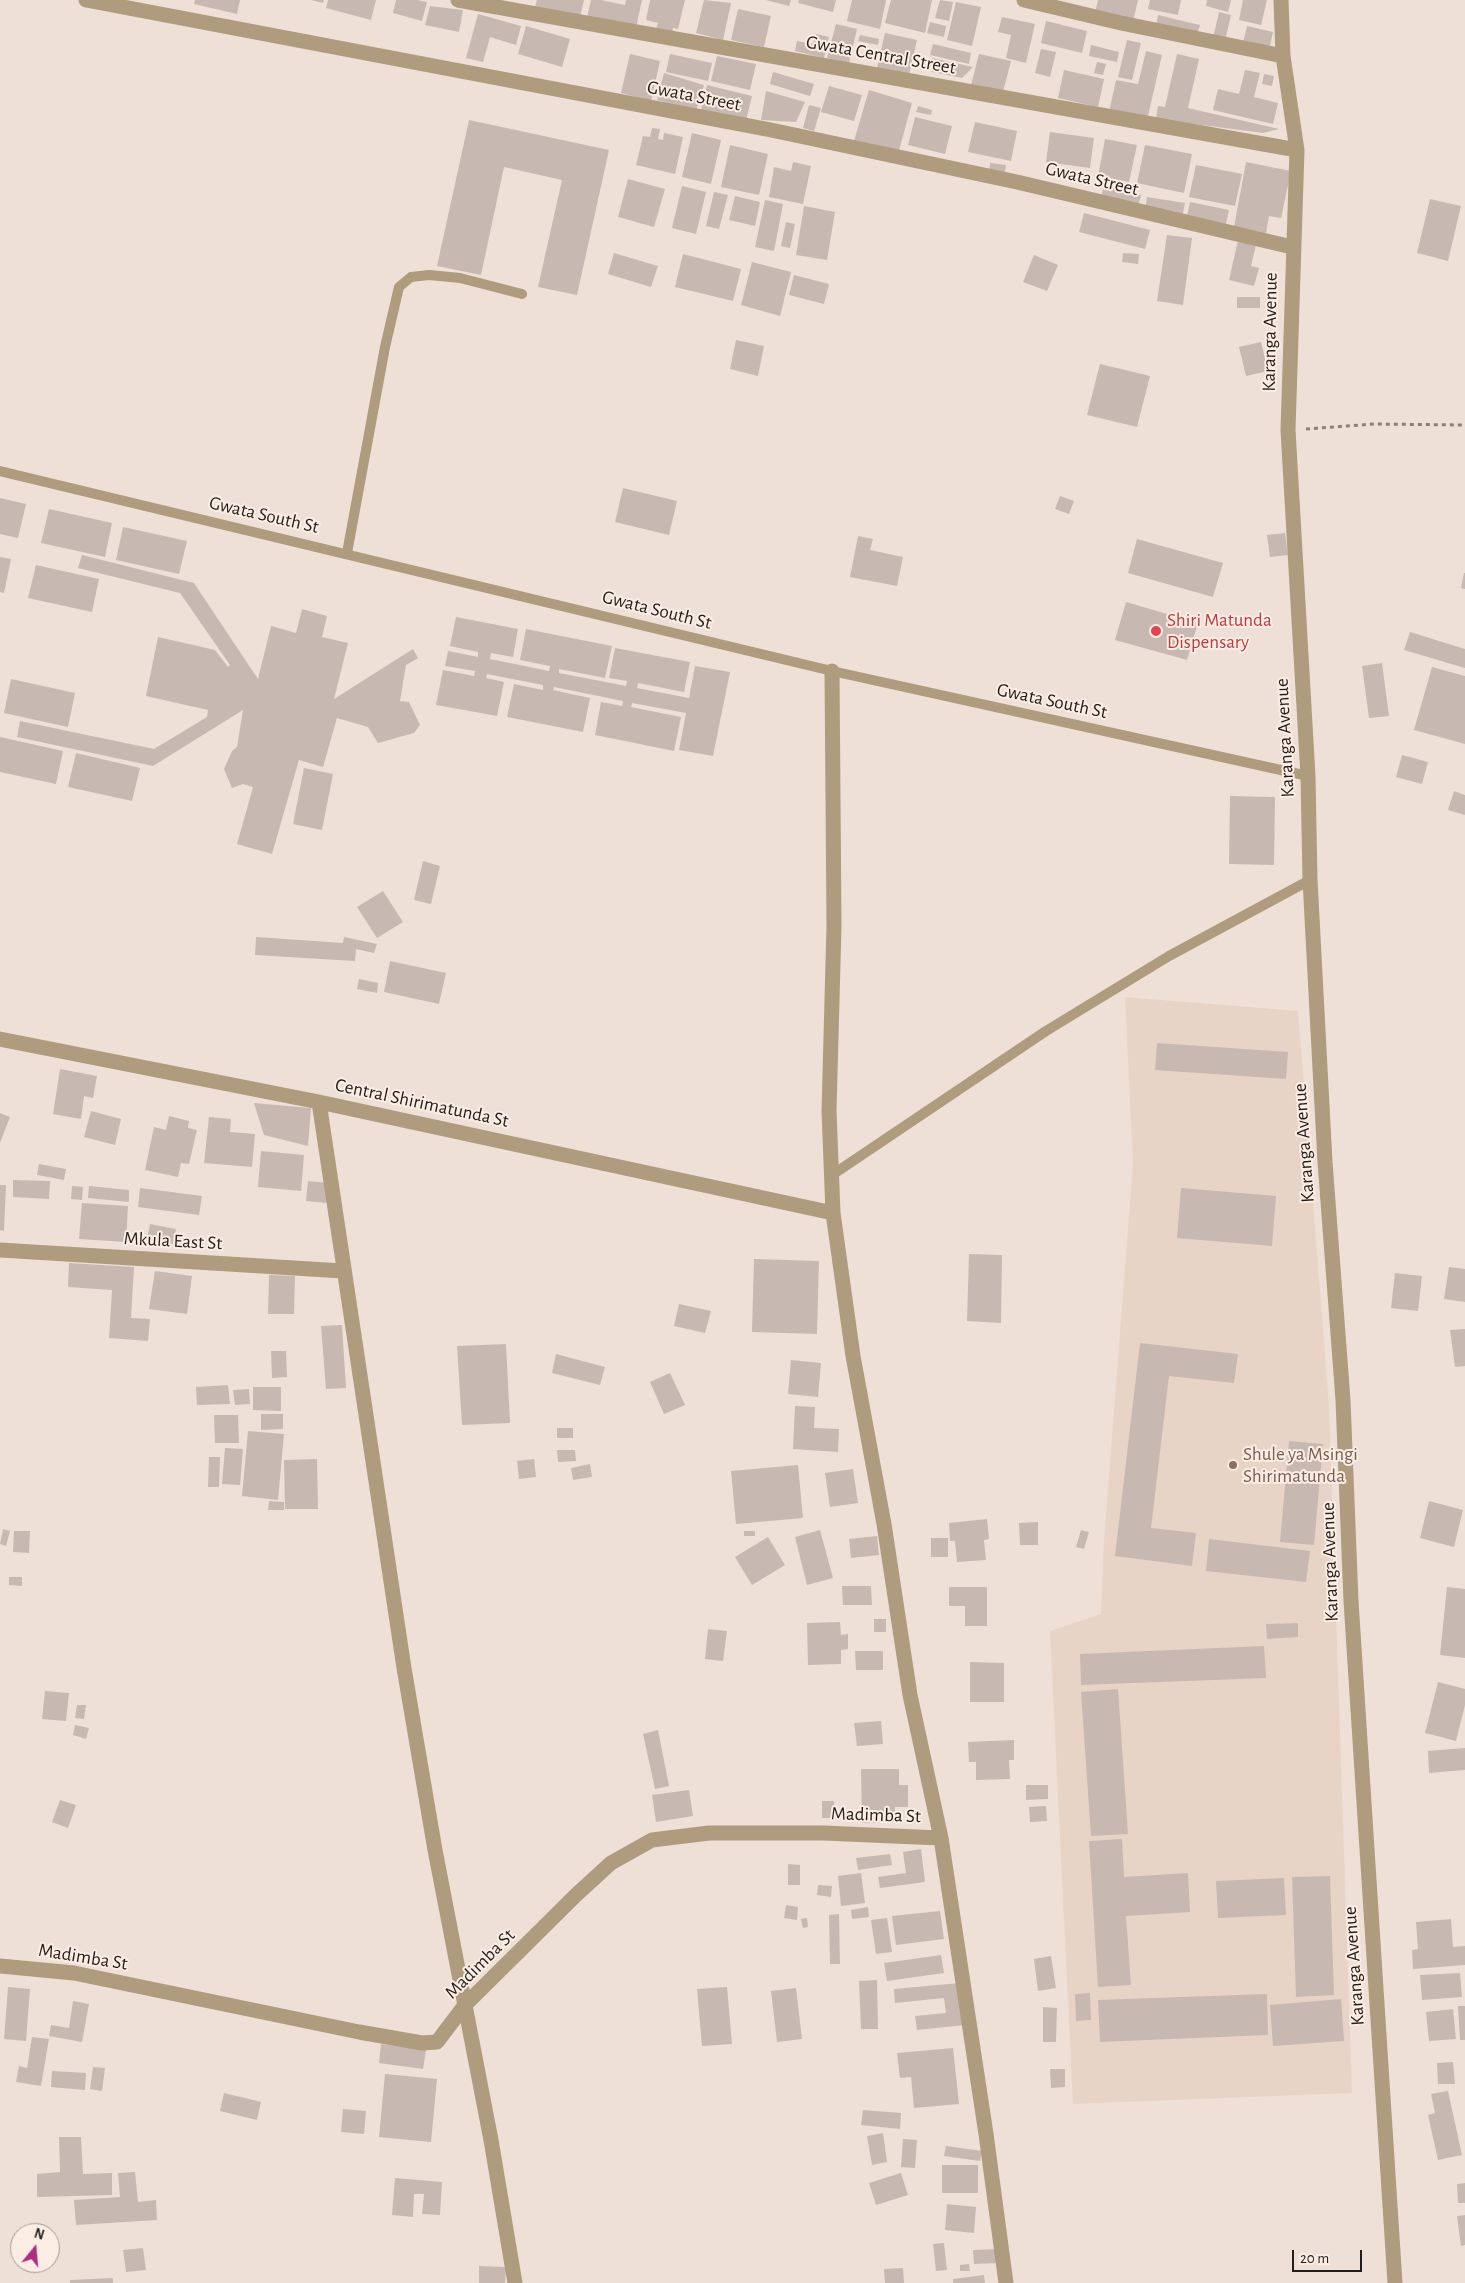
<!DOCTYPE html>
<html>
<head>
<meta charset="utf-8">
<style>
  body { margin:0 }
  #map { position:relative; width:1465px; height:2283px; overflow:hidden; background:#eee0d6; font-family:"Alegreya Sans",sans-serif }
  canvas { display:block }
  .north { position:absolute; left:10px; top:2223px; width:50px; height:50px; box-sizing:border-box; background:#fbede3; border:1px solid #a49a93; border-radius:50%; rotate:17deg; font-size:14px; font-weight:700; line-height:20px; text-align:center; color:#221d1a }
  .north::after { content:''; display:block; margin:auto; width:18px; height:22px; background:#a92f84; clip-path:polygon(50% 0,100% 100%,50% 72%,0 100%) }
  .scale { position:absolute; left:1292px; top:2250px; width:70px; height:22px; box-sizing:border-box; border:2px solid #221d1a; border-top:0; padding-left:6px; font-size:15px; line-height:18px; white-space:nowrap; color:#221d1a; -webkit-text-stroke:4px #fbede3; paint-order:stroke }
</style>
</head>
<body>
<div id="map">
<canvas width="1465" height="2283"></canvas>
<div class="north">N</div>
<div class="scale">20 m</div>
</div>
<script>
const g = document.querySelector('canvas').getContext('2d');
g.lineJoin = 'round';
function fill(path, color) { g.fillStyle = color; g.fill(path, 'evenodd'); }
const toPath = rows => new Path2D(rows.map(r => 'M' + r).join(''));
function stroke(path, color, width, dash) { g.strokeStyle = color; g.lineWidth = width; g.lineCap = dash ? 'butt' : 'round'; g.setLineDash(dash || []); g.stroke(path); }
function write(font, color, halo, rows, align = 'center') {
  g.font = font + ' "Alegreya Sans",sans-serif'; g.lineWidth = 4; g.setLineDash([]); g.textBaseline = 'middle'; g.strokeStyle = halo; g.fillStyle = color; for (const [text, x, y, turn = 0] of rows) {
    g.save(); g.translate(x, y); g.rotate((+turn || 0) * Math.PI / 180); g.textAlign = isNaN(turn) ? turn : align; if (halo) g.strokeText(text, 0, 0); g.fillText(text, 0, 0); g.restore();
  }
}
fill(toPath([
  [1125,997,1298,1011,1329,1405,1352,2093,1073,2104,1050,1631,1101,1614,1104,1541,1133,1163]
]), '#e8d4c6');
fill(toPath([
  [195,0,240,0,237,14,194,4],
  [311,0,324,0,323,3],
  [328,0,376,0,371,20,326,8],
  [396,0,417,0,427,2,422,21,393,13],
  [537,0,584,0,579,21,534,10],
  [591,0,601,0,625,5,626,0,642,0,636,28,587,17],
  [650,0,685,0,678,29,673,28,672,33,656,29,658,23,646,20],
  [704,0,731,3,723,40,696,33],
  [766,0,791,0,789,6],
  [799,0,836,0,833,12,798,3],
  [852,0,886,0,880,29,847,21],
  [891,0,932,0,925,33,885,23],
  [940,0,953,2,949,21,935,18],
  [1098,0,1138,0,1133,22,1095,13],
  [1150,0,1181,0,1178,15,1148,9],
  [1207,0,1231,0,1228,12,1206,6],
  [1243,0,1267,0,1261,25,1239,20],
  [956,2,981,7,972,46,947,40],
  [430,6,463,10,459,32,425,25],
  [738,9,771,16,764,47,731,40],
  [1219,12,1231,15,1225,41,1213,38],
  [478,14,521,26,516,45,490,37,483,62,466,58],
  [1158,15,1200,25,1197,35,1156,26],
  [1002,17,1035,24,1026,63,1006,58,1011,35,998,32],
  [1046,21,1087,31,1082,53,1041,43],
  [930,22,946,26,944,37,927,33],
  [836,24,857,29,849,63,827,58],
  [526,26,570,39,562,67,518,54],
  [1247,26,1273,32,1269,50,1243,43],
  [885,33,917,40,909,75,877,68],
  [816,34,829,37,824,58,795,51,797,41,813,44],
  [860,35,879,39,878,45,858,41],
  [1127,40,1141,43,1132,80,1118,77],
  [933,44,971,53,969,64,930,55],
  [1091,45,1119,52,1117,62,1089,56],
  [1041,49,1056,52,1050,77,1035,73],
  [1146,51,1162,55,1147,120,1109,112,1116,80,1138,84],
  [630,54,660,61,651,101,621,93],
  [670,54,712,63,708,81,666,72],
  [979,54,1011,61,1003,92,971,85],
  [1177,54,1199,59,1188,108,1279,129,1263,133,1156,119,1158,106,1165,107],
  [717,56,756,64,750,90,711,81],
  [932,58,973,67,962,78,932,72],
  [1097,62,1106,64,1103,75,1094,73],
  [1064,70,1104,79,1098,107,1058,98],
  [1245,70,1260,73,1254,97,1278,103,1273,124,1213,110,1218,89,1239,94],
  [773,72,814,84,810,96,770,84],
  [664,73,704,85,696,111,657,100],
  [1264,74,1274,76,1272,86,1262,84],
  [707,85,752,96,745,125,700,114],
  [829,86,862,95,854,121,821,112],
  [869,90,912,103,898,154,854,141],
  [766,91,805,102,796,122,761,120],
  [809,105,821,108,814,131,803,128],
  [918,106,932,110,931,115,916,112],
  [915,117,952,126,945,154,908,145],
  [469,120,609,150,577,295,538,287,562,180,504,167,481,275,437,266],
  [975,122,1017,131,1011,161,968,152],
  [652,128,660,129,658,139,663,140,664,133,683,137,675,174,636,165,643,136,650,137],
  [1050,132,1094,138,1090,168,1046,162],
  [692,133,721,140,711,184,682,177],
  [1105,139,1137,145,1129,182,1098,176],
  [730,145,768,154,759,195,721,187],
  [1145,145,1192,154,1184,193,1137,183],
  [793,162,811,166,803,204,769,197,774,167,791,171],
  [1246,162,1291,171,1281,218,1269,216,1266,233,1234,227],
  [990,163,1006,165,1004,177,989,175],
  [1196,165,1242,174,1235,206,1189,197],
  [628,179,665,189,654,227,618,217],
  [682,186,706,192,696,234,672,228],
  [1104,186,1141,195,1137,210,1100,201],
  [714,192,728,195,719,229,706,226],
  [735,196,760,202,755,226,729,220],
  [1147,197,1185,203,1182,218,1145,211],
  [1430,199,1461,206,1448,261,1417,253],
  [765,200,783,204,774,251,755,247],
  [1190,202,1229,210,1226,224,1187,216],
  [804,206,835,212,827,260,796,255],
  [1084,213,1150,230,1145,249,1079,232],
  [786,222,795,224,790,248,781,246],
  [1167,235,1192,238,1183,305,1157,301],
  [1238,240,1256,245,1251,266,1259,268,1254,286,1229,280],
  [614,253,658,266,651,287,608,274],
  [1123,253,1139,254,1138,264,1122,262],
  [683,254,741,269,733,301,675,287],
  [1034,255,1058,265,1047,291,1023,282],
  [752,262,791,272,780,316,741,305],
  [794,275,829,284,824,304,789,295],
  [1237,297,1260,297,1260,308,1237,308],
  [736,340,764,346,758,376,730,369],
  [1261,342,1268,371,1246,376,1239,347],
  [1100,364,1150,376,1137,427,1087,415],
  [623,488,677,501,669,535,615,522],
  [1060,496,1074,501,1069,514,1055,509],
  [0,498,26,504,18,538,0,534],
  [49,509,112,523,105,557,41,543],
  [123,527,187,541,179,574,116,560],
  [1285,533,1288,555,1270,557,1267,535],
  [858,536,873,539,870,550,903,557,897,586,850,577],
  [1137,539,1223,563,1213,597,1128,573],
  [82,555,194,583,258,679,271,626,296,633,302,609,327,616,322,637,348,643,334,699,413,649,418,658,406,665,400,701,409,702,420,725,414,733,378,743,368,727,337,718,323,767,299,760,272,854,237,844,253,787,243,784,232,788,224,769,232,751,237,747,243,710,153,766,17,737,20,721,154,749,207,717,208,710,146,696,158,637,215,650,228,667,230,665,180,593,78,568],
  [0,557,11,559,4,593,0,592],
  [36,565,99,579,92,612,28,598],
  [1464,573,1465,573,1465,589,1461,588],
  [1126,602,1198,623,1187,660,1115,640],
  [456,617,518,629,513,657,491,653,490,659,549,671,550,666,520,660,526,629,612,646,605,678,559,669,559,673,626,686,627,681,609,678,615,648,690,662,684,692,638,683,637,688,689,698,695,666,730,672,713,756,679,750,686,713,632,703,631,707,681,717,674,751,595,735,601,702,622,706,623,701,554,687,553,690,590,698,583,732,507,717,514,684,543,690,543,685,487,674,486,678,504,682,497,716,436,705,443,670,474,676,475,671,445,666,448,651,478,657,478,652,450,646],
  [1410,632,1465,649,1465,668,1404,650],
  [1382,663,1389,716,1369,718,1362,666],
  [1432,667,1465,676,1465,744,1414,730],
  [11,679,75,693,68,727,4,713],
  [0,737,63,751,56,784,0,772],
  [76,753,140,768,132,801,68,787],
  [1402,755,1428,762,1422,784,1396,777],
  [304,768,333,774,322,830,293,824],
  [1454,791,1465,795,1465,815,1448,810],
  [1230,796,1275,797,1274,865,1229,864],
  [423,861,440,866,431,904,414,900],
  [383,891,403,922,377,938,357,907],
  [256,937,343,943,344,937,377,944,374,953,356,949,355,961,255,955],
  [390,961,446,973,439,1004,384,992],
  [359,979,378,983,377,993,357,989],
  [1157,1043,1288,1052,1286,1079,1155,1070],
  [60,1069,97,1076,93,1098,84,1096,81,1119,53,1114],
  [254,1103,311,1108,308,1146,264,1135],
  [91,1111,121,1119,115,1145,84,1137],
  [0,1113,10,1117,0,1143],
  [169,1116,189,1121,188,1128,197,1130,189,1164,181,1163,178,1177,145,1170,154,1127,166,1130],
  [209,1117,231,1119,230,1132,255,1134,252,1167,204,1163],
  [261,1151,304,1155,301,1191,258,1187],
  [39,1164,66,1169,64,1180,37,1175],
  [13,1180,50,1181,49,1199,13,1197],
  [308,1181,329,1183,327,1203,306,1201],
  [0,1185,6,1185,4,1231,0,1230],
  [72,1186,83,1187,82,1200,71,1199],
  [89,1186,129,1190,129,1202,88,1198],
  [140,1188,202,1196,199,1215,138,1207],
  [1181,1188,1276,1196,1272,1246,1177,1238],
  [82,1203,128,1206,126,1242,79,1239],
  [150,1224,176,1229,173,1244,147,1239],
  [969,1254,1002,1255,1001,1323,967,1321],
  [754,1259,819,1261,817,1334,752,1332],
  [69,1263,134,1267,131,1318,150,1319,148,1341,109,1338,112,1290,68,1287],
  [1449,1267,1465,1269,1465,1302,1444,1299],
  [155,1271,192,1276,187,1314,149,1309],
  [1395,1273,1422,1276,1418,1311,1391,1308],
  [269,1275,295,1276,294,1314,268,1314],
  [679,1304,711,1311,705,1333,674,1326],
  [342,1325,346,1388,326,1389,321,1326],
  [1465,1329,1465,1366,1455,1367,1450,1330],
  [1140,1343,1238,1354,1234,1383,1169,1376,1151,1528,1196,1533,1192,1566,1115,1556],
  [506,1344,510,1423,462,1425,457,1346],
  [271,1351,286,1351,287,1377,272,1378],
  [556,1354,605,1367,600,1385,552,1373],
  [791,1360,821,1363,818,1397,788,1394],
  [670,1373,685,1405,664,1414,650,1382],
  [228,1385,230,1404,197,1405,196,1387],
  [253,1387,281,1387,281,1411,253,1410],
  [249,1389,250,1404,235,1405,233,1390],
  [795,1406,815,1407,814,1428,839,1429,838,1452,793,1449],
  [261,1414,283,1414,283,1429,261,1430],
  [214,1415,238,1415,239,1443,215,1443],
  [557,1428,573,1428,573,1438,557,1438],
  [248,1431,284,1434,278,1500,242,1496],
  [1289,1441,1323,1444,1314,1545,1280,1542],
  [225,1448,243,1449,240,1485,222,1484],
  [557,1450,575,1450,576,1461,558,1462],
  [209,1457,220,1457,219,1487,208,1487],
  [317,1459,318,1509,285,1509,284,1460],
  [534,1459,536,1477,519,1479,517,1461],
  [590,1464,592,1477,573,1480,571,1468],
  [798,1465,803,1518,736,1524,731,1471],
  [853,1469,858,1503,830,1507,825,1473],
  [269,1501,284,1502,284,1510,268,1510],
  [1429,1501,1463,1510,1454,1547,1420,1538],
  [987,1519,989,1539,984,1540,986,1560,957,1562,955,1541,950,1541,949,1523],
  [1038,1522,1038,1545,1020,1545,1019,1523],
  [3,1529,10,1531,6,1546,0,1544],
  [820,1530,833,1578,807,1585,795,1537],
  [1081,1530,1089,1532,1084,1549,1076,1547],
  [14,1531,30,1531,29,1553,13,1552],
  [744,1531,755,1531,755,1536,744,1536],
  [877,1536,879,1555,851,1558,849,1539],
  [768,1537,785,1565,752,1585,735,1557],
  [931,1538,948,1538,948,1557,931,1557],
  [1209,1539,1310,1551,1306,1582,1206,1571],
  [9,1577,22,1577,22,1586,9,1585],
  [842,1586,871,1586,872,1605,843,1605],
  [949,1587,987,1587,987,1626,965,1626,965,1606,949,1606],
  [1447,1587,1465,1589,1465,1658,1440,1655],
  [874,1619,886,1619,886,1632,874,1632],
  [840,1622,841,1635,848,1634,848,1649,841,1650,841,1664,808,1665,807,1623],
  [1298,1623,1298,1637,1267,1639,1266,1624],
  [708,1629,727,1631,723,1661,705,1659],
  [1264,1646,1266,1678,1081,1685,1080,1654],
  [855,1651,883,1651,883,1670,856,1670],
  [970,1662,1004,1663,1004,1702,970,1702],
  [1438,1682,1465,1689,1465,1705,1456,1741,1425,1733],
  [1118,1689,1128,1834,1091,1836,1081,1692],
  [45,1691,69,1693,66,1721,42,1719],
  [77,1705,86,1705,84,1719,75,1718],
  [881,1721,883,1744,857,1746,854,1723],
  [75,1725,89,1728,86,1739,73,1735],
  [658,1730,669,1786,655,1789,643,1734],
  [1014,1740,1014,1760,1009,1760,1010,1779,976,1780,976,1762,969,1762,968,1742],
  [1465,1748,1465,1770,1429,1773,1428,1751],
  [861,1769,899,1769,899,1785,908,1785,908,1807,895,1807,895,1822,862,1823],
  [1026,1785,1048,1785,1048,1799,1026,1800],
  [689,1790,693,1816,656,1822,652,1795],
  [60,1800,76,1805,68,1828,52,1822],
  [822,1801,834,1801,835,1818,822,1818],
  [1046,1806,1047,1821,1030,1822,1029,1807],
  [1122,1839,1124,1877,1188,1873,1190,1912,1126,1916,1131,1985,1098,1987,1089,1841],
  [921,1849,925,1882,880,1888,878,1877,906,1873,903,1852],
  [890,1854,892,1865,858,1870,856,1858],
  [788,1864,800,1865,800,1885,788,1885],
  [861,1873,865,1903,841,1906,838,1876],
  [1330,1876,1334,1995,1296,1997,1292,1877],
  [1284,1878,1286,1915,1218,1918,1216,1881],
  [818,1885,832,1886,831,1897,817,1895],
  [786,1905,798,1907,797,1920,784,1918],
  [868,1907,869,1917,852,1919,851,1910],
  [940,1911,944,1939,896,1945,892,1916],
  [839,1914,840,1964,830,1964,829,1915],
  [807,1918,808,1927,803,1928,801,1919],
  [887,1918,892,1952,876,1954,871,1920],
  [1451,1919,1453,1947,1465,1946,1465,1965,1413,1969,1412,1950,1418,1949,1416,1922],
  [941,1955,944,1973,887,1981,884,1963],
  [1051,1956,1056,1988,1038,1991,1034,1959],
  [1460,1973,1462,1997,1422,2000,1420,1975],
  [877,1980,878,2029,861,2029,859,1981],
  [960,1983,965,2025,917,2030,915,2016,946,2013,944,1998,895,2003,894,1989],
  [8,1987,30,1989,26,2041,4,2039],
  [727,1987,732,2044,702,2046,697,1989],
  [796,1988,802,2039,777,2042,771,1991],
  [1090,1993,1091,2020,1076,2021,1075,1994],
  [1267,1994,1268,2035,1100,2042,1098,2000],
  [1341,1999,1344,2041,1273,2046,1270,2005],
  [73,2001,89,2004,82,2042,49,2036,51,2025,69,2028],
  [1458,2006,1465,2006,1465,2040,1460,2040],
  [1043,2007,1057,2008,1056,2042,1043,2042],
  [1453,2009,1456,2039,1429,2041,1426,2012],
  [32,2037,49,2039,41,2086,16,2082,19,2066,27,2068],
  [381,2044,426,2050,423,2069,379,2063],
  [953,2048,959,2104,914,2108,911,2077,900,2078,897,2053],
  [1453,2062,1455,2084,1438,2084,1437,2063],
  [93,2067,105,2068,102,2091,90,2089],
  [1050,2069,1065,2069,1065,2087,1051,2088],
  [52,2071,86,2073,85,2090,51,2087],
  [385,2074,437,2079,431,2142,379,2137],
  [1448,2091,1462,2155,1438,2160,1428,2115,1435,2113,1431,2094],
  [224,2093,261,2102,257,2120,220,2111],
  [343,2109,366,2111,364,2134,341,2132],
  [863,2110,901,2113,900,2129,861,2125],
  [883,2133,887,2162,872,2165,867,2136],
  [59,2137,81,2137,83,2174,112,2173,112,2195,37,2197,37,2174,60,2172],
  [903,2139,917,2140,915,2168,901,2167],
  [946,2146,982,2151,980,2161,944,2156],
  [942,2165,978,2165,978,2193,942,2193],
  [135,2172,138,2202,156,2200,157,2220,76,2225,74,2200,120,2197,118,2173],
  [901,2173,908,2195,876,2205,869,2183],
  [395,2178,442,2182,440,2215,422,2214,424,2194,414,2194,413,2217,392,2215],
  [1465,2183,1465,2203,1458,2203,1457,2184],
  [947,2204,976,2207,974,2233,945,2230],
  [1465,2215,1465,2245,1461,2246,1457,2216],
  [944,2243,947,2270,936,2271,933,2244],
  [143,2248,146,2270,126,2272,123,2250],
  [998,2249,999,2263,974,2264,973,2250],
  [30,2263,47,2263,47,2269,31,2270],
  [969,2264,970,2271,960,2271,960,2265],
  [479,2266,506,2267,505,2283,479,2283],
  [903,2268,904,2283,885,2283,884,2269],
  [984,2275,985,2283,953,2283,953,2279],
  [113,2278,113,2283,70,2283,70,2280]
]), '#c8b8b2');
stroke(toPath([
  [1306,429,1374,424,1465,425]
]), '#8a807a', 3, [4, 4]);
stroke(toPath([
  [0,471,832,671,1308,776],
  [347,553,385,347,399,287,411,277,429,275,460,278,522,294],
  [832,1175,1046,1031,1169,956,1310,880]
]), '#af9b7e', 10);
stroke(toPath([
  [86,0,771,130,1017,182,1292,247],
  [458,0,1297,150],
  [1024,0,1121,23,1283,56],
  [1281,0,1283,56,1297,150,1288,430,1308,776,1310,880,1325,1162,1343,1400,1351,1601,1395,2283],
  [832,671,834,926,829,1111,833,1213,853,1356,884,1524,910,1695,941,1838,986,2134,1006,2283],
  [0,1039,319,1102,833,1213],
  [319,1102,404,1668,435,1850,491,2140,515,2283],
  [0,1250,343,1271],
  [0,1966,74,1973,359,2032,422,2043,437,2042,465,2005,576,1895,611,1863,652,1840,709,1833,823,1833,941,1838]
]), '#af9b7e', 15);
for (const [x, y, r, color] of [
  [1156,631,6,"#e0444e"],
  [1233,1465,5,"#8d6e63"]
]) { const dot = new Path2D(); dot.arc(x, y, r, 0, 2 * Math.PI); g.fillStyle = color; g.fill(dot); stroke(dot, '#fbede3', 2); }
write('19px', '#221d1a', '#fbede3', [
  ["Gwata Central Street",881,55,10],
  ["Gwata Street",694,96,11],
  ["Gwata Street",1092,179,13],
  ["Karanga Avenue",1270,332,-89],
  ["Gwata South St",264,515,13],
  ["Gwata South St",657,610,14],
  ["Gwata South St",1052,701,12],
  ["Karanga Avenue",1285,738,-93],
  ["Central Shirimatunda St",422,1103,12],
  ["Karanga Avenue",1304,1143,-94],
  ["Mkula East St",173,1241,3],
  ["Karanga Avenue",1330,1562,-92],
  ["Madimba St",876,1815,2],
  ["Madimba St",83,1957,9],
  ["Madimba St",480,1964,-45],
  ["Karanga Avenue",1354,1966,-94]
]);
write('19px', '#be3a42', '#fbede3', [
  ["Shiri Matunda",1167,620],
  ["Dispensary",1167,642]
], 'left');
write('19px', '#785e54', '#fbede3', [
  ["Shule ya Msingi",1243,1454],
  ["Shirimatunda",1243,1476]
], 'left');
</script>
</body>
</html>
